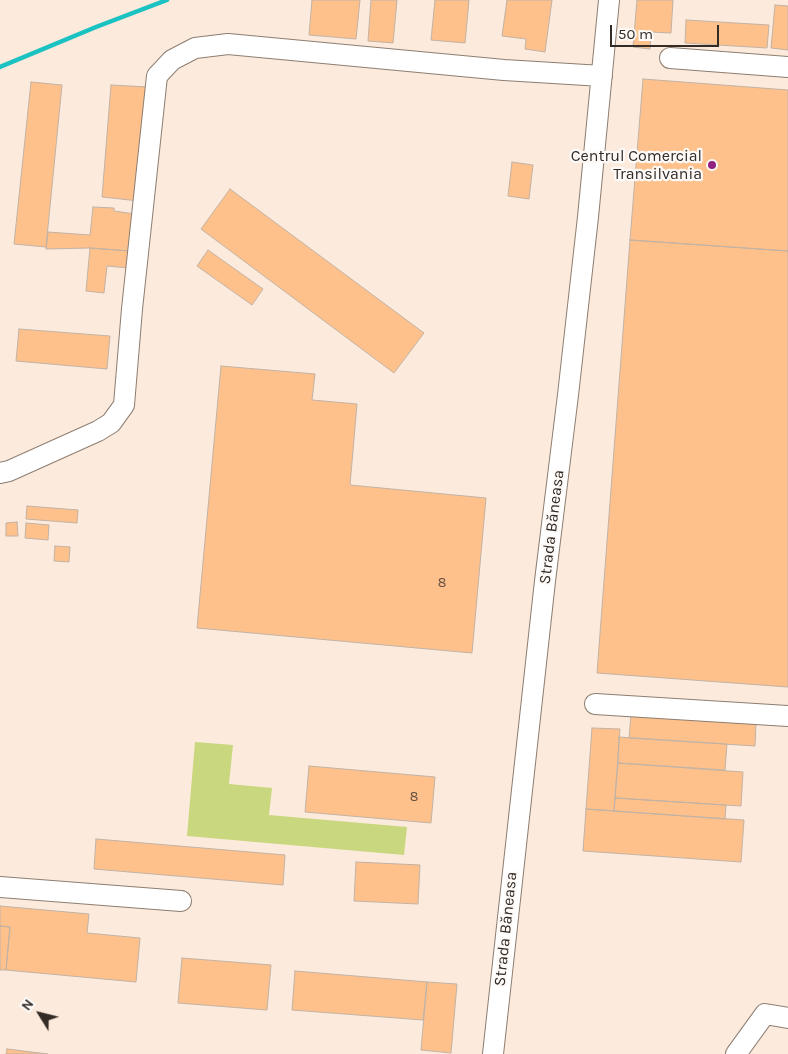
<!DOCTYPE html>
<html>
<head>
<meta charset="utf-8">
<style>
  body { margin:0 }
  #map { position:relative; width:788px; height:1054px; overflow:hidden; background:#fceadc; font-family:Karla,sans-serif }
  canvas { display:block }
  .north { position:absolute; left:15px; top:989px; width:50px; height:50px; -webkit-text-stroke:4px #fefaf8; paint-order:stroke; rotate:306deg; font-size:14px; font-weight:700; line-height:20px; text-align:center; color:#322b26 }
  .north::after { content:''; display:block; margin:auto; width:18px; height:22px; background:#322b26; clip-path:polygon(50% 0,100% 100%,50% 72%,0 100%) }
  .scale { position:absolute; left:610px; top:25px; width:109px; height:22px; box-sizing:border-box; border:2px solid #322b26; border-top:0; padding-left:6px; font-size:15px; line-height:18px; white-space:nowrap; color:#322b26; -webkit-text-stroke:4px #fefaf8; paint-order:stroke }
</style>
</head>
<body>
<div id="map">
<canvas width="788" height="1054"></canvas>
<div class="north">N</div>
<div class="scale">50 m</div>
</div>
<script>
const g = document.querySelector('canvas').getContext('2d');
g.lineJoin = 'round';
function fill(path, color) { g.fillStyle = color; g.fill(path, 'evenodd'); }
const toPath = rows => new Path2D(rows.map(r => 'M' + r).join(''));
function stroke(path, color, width, dash) { g.strokeStyle = color; g.lineWidth = width; g.lineCap = dash ? 'butt' : 'round'; g.setLineDash(dash || []); g.stroke(path); }
function write(font, color, halo, rows, align = 'center') {
  g.font = font + ' Karla,sans-serif'; g.lineWidth = 4.5; g.setLineDash([]); g.textBaseline = 'middle'; g.strokeStyle = halo; g.fillStyle = color; for (const [text, x, y, turn = 0] of rows) {
    g.save(); g.translate(x, y); g.rotate((+turn || 0) * Math.PI / 180); g.textAlign = isNaN(turn) ? turn : align; if (halo) g.strokeText(text, 0, 0); g.fillText(text, 0, 0); g.restore();
  }
}
fill(toPath([
  [195,742,233,745,229,784,272,788,269,815,407,827,404,855,187,836]
]), '#c9d87e');
stroke(toPath([
  [0,67,96,27,167,0]
]), '#1bc2c2', 4.5);
const building = toPath([
  [312,0,360,0,356,39,309,35,312,0],
  [371,0,397,0,393,43,368,41,371,0],
  [435,0,469,0,465,43,431,40,435,0],
  [507,0,552,0,545,52,525,49,526,39,502,36,507,0],
  [637,0,673,0,671,33,651,32,650,49,633,47,637,0],
  [775,5,788,6,788,50,771,48,775,5],
  [686,20,769,25,767,48,685,43,686,20],
  [643,79,788,90,788,251,630,240,643,79],
  [31,82,62,85,46,247,14,244,31,82],
  [111,85,148,87,139,201,102,197,111,85],
  [512,162,533,165,529,199,508,196,512,162],
  [230,189,424,333,394,373,201,229,230,189],
  [93,207,114,208,114,211,135,214,130,251,90,248,46,249,48,232,90,235,93,207],
  [630,240,788,251,788,687,597,673,630,240],
  [90,248,130,251,129,268,107,266,104,293,86,291,90,248],
  [208,250,263,289,252,305,197,266,208,250],
  [19,329,110,336,107,369,16,361,19,329],
  [221,366,315,374,312,400,357,404,350,485,486,498,472,653,197,628,221,366],
  [27,506,78,510,77,523,26,519,27,506],
  [17,522,18,536,6,536,6,523,17,522],
  [26,523,49,525,48,540,25,538,26,523],
  [55,546,70,547,69,562,54,561,55,546],
  [631,715,756,723,755,746,629,738,631,715],
  [592,728,620,729,614,811,586,809,592,728],
  [619,737,727,744,725,770,618,763,619,737],
  [618,763,743,772,741,806,615,798,618,763],
  [309,766,435,777,431,823,305,812,309,766],
  [615,798,726,805,725,819,614,811,615,798],
  [586,809,744,820,741,862,583,851,586,809],
  [96,839,285,855,283,885,94,869,96,839],
  [356,862,420,865,418,904,354,901,356,862],
  [0,906,89,914,87,933,140,938,136,982,6,970,10,927,0,926,0,906],
  [0,926,10,927,6,970,0,970,0,926],
  [182,958,271,965,267,1010,178,1003,182,958],
  [295,971,427,982,423,1020,292,1010,295,971],
  [427,982,457,984,451,1053,421,1050,427,982],
  [7,1049,48,1054,6,1054,7,1049]
]);
fill(building, '#fec18c');
stroke(building, '#c2b2a4', 1);
const minor = toPath([
  [670,58,788,67],
  [0,473,9,471,98,431,111,423,124,405,132,309,157,76,172,60,195,48,228,44,504,70,602,76],
  [595,704,788,716],
  [0,887,181,901],
  [493,1054,545,581,568,395,588,217,609,0],
  [736,1054,765,1014,788,1018]
]);
stroke(minor, '#8d7e71', 22);
stroke(minor, '#fff', 20);
for (const [x, y, r, color] of [
  [712,165,5,"#922180"]
]) { const dot = new Path2D(); dot.arc(x, y, r, 0, 2 * Math.PI); g.fillStyle = color; g.fill(dot); stroke(dot, '#fefaf8', 2); }
write('14px', '#655040', null, [
  ["8",442,583],
  ["8",414,797]
]);
write('16px', '#322b26', '#fefaf8', [
  ["Centrul Comercial",702,156],
  ["Transilvania",702,174]
], 'right');
write('16px', '#322b26', '#fefaf8', [
  ["Strada Băneasa",552,527,-83],
  ["Strada Băneasa",506,929,-84]
]);
</script>
</body>
</html>
